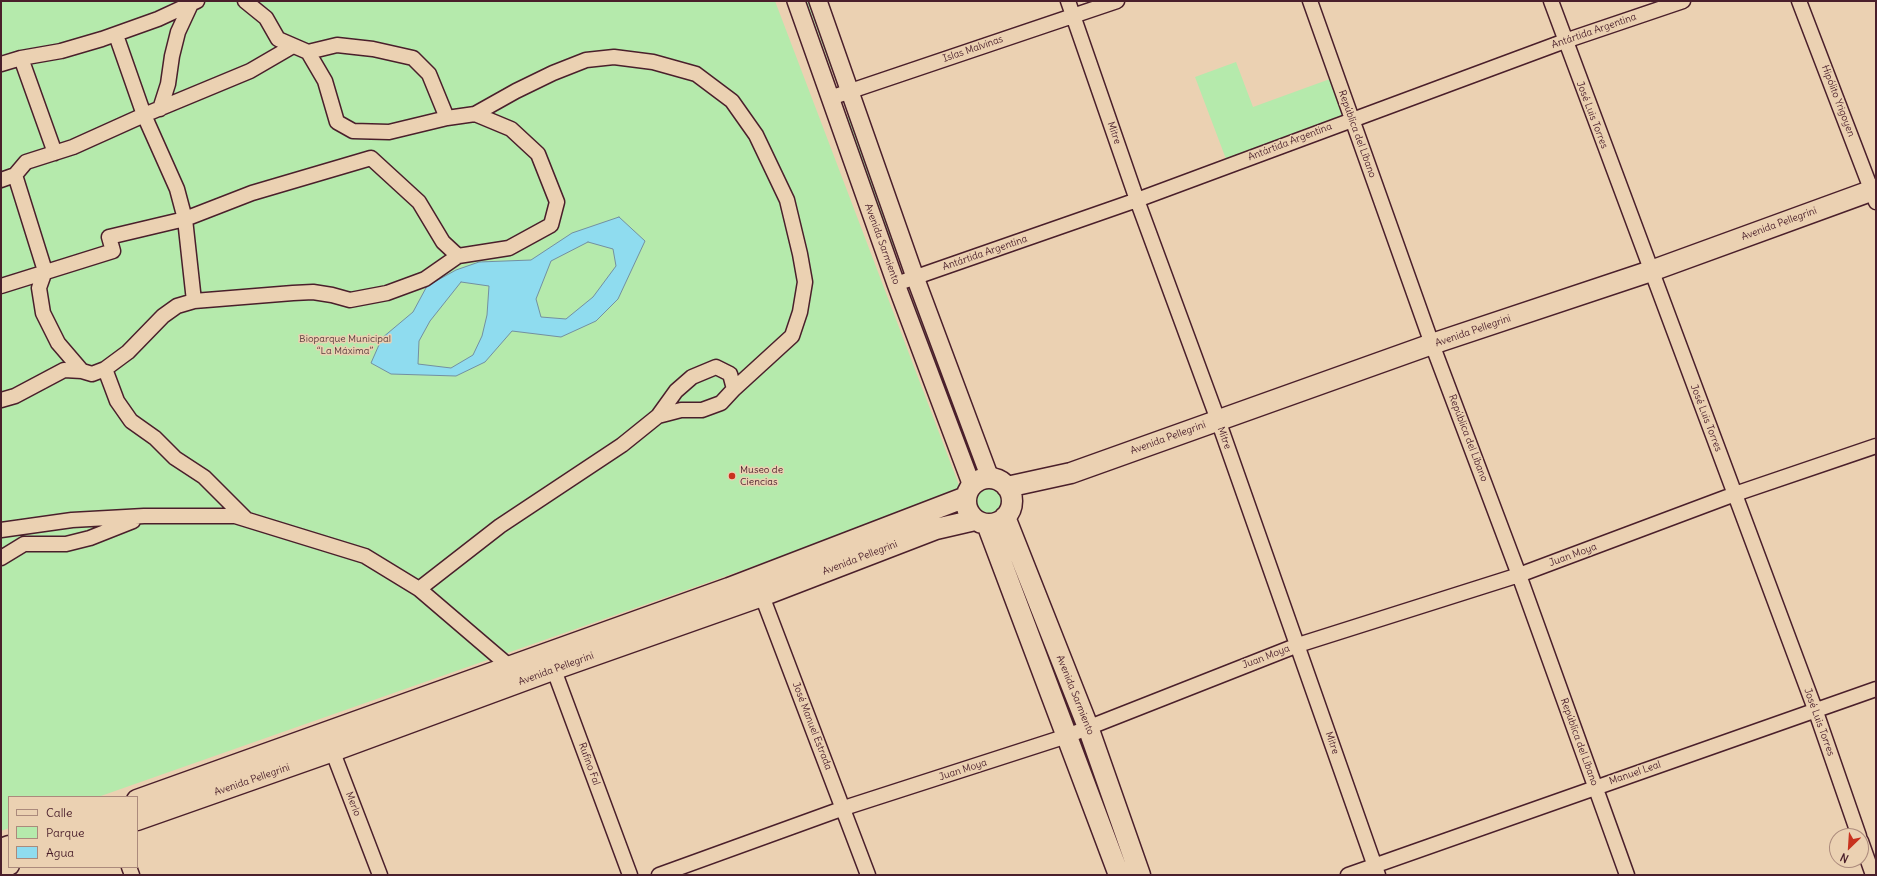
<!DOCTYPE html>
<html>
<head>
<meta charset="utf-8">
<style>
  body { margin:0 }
  #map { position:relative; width:1877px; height:876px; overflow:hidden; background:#ebd1b2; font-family:Delius,sans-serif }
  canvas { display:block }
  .frame { position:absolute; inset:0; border:2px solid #4a1f2b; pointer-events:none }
  .legend { position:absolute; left:8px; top:796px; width:130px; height:72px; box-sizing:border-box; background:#ebd1b2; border:1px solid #ab8a7c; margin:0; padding:5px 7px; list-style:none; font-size:12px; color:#4a1f2b }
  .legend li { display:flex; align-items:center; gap:8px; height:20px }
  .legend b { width:20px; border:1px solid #ab8a7c }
  .north { position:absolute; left:1829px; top:828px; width:40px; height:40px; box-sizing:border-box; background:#ebd1b2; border:1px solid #ab8a7c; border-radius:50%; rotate:205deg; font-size:11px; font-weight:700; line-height:16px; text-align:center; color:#4a1f2b }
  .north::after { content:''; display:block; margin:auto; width:14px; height:18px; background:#c8321e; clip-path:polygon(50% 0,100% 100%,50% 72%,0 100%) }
</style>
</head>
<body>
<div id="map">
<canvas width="1877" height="876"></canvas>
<div class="frame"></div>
<ul class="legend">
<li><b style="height:5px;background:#ebd1b2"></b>Calle</li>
<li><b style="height:11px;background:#b5eaac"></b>Parque</li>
<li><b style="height:11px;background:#8fdcef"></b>Agua</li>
</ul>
<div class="north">N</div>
</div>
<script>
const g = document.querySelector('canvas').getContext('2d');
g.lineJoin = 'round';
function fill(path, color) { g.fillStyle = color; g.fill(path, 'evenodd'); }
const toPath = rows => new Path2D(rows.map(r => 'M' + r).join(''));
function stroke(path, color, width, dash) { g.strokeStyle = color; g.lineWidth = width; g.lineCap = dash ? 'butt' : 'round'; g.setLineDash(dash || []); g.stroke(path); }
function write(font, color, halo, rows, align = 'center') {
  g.font = font + ' Delius,sans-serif'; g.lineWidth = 3; g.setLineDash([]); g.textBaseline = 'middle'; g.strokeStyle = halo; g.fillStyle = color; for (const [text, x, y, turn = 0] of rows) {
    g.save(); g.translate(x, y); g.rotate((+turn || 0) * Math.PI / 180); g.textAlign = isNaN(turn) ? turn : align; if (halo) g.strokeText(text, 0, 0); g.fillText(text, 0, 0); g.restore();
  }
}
fill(toPath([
  [1,1,775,1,962,493,98,797,9,797,9,828,1,831],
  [802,1,809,1,833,68,831,69,812,16],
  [1236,62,1253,107,1330,79,1343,116,1226,159,1195,77],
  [851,116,898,249,891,251,844,118],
  [914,303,934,356,944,369,981,470,974,472,912,304],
  '974 501a14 14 0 1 1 28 0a14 14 0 1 1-28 0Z',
  [1001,531,1070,710,1067,711,998,532],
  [1088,750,1132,875,1129,875,1085,751]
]), '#b5eaac');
const water = toPath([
  [619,217,645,241,618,299,596,321,561,337,512,331,485,362,456,376,391,374,371,363,382,338,413,312,427,286,456,270,479,262,531,260,572,233,619,217],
  [588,242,613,249,616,266,593,297,566,319,541,317,536,299,551,261,588,242],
  [461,282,489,286,487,315,482,336,473,355,451,368,418,364,419,341,430,321,461,282]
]);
fill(water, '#8fdcef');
stroke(water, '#7390a1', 1);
const minor = toPath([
  [245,1,266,18,278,39,308,52,325,81,337,122,353,131,389,132,447,118,475,114,516,91,553,73,586,60,614,57,653,62,696,74,732,101,756,135,787,200,800,254,805,282,800,312,792,336,734,389],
  [1068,1,1137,200,1218,420,1378,875],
  [1310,1,1432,344,1519,575,1627,875],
  [1551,1,1815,709,1859,836],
  [1799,1,1876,202],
  [116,35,144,115,177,189,185,219,194,301],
  [308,52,337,45,373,49,413,58,429,74,447,118],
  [21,58,55,153],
  [1,64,21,58,61,51,102,39,158,19,197,1],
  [830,98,1117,1],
  [160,109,168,84,172,56,178,32,191,4],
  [15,175,45,271,39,288,43,313,58,343,82,371],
  [1,180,15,175,26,162,73,147,144,115,250,71,293,46],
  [896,284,1137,200,1565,41,1683,1],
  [1,286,113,251,109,237,185,219,252,193,371,158,419,202,443,242,458,256,509,248,551,225,557,202,538,154,511,129,475,114],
  [105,369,117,401,131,421,155,438,175,458,204,477,246,519],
  [1,400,15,396,64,370,82,371,92,374,105,369,128,352,163,316,177,306,194,301,293,293,313,292,332,295,350,300,387,293,425,279,458,256],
  [1,530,72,520,144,516,235,516,365,556,419,589,509,666],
  [1,558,24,544,66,544,90,538,133,521],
  [759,588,868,875],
  [419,589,500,526,622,445,658,416,676,391,692,377,716,367,730,374,734,389,721,403,702,410,681,410,658,416],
  [551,662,630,875],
  [329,742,380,875],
  [1861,841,1873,875],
  [129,867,132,875],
  [659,875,844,808,1067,736,1298,645,1519,575,1735,494,1876,446],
  [1348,875,1876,689]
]);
const tertiary = toPath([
  [796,1,896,284,972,486],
  [818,1,915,277,990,478]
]);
const secondary = toPath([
  '966 501a23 23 0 1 1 46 0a23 23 0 1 1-46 0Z',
  [1007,487,1071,473,1432,344,1651,271,1876,189],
  [1005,517,1088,727,1140,875],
  [987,524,1119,875],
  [137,800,729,588,966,497],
  [137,820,333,751,555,669,762,596,936,529,975,520],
  [1,849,9,846],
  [1,868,9,865]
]);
stroke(minor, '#4a1f2b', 17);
stroke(tertiary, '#4a1f2b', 20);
stroke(secondary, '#4a1f2b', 23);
stroke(minor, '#ebd1b2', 14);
stroke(tertiary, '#ebd1b2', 17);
stroke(secondary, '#ebd1b2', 20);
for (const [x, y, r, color] of [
  [732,476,4,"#c8321e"]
]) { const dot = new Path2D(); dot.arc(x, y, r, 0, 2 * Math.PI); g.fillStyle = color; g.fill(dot); stroke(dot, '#ebd1b2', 1.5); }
write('10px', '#4a1f2b', '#ebd1b2', [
  ["Antártida Argentina",1594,31,-19],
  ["Islas Malvinas",973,49,-19],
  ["Hipólito Yrigoyen",1838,101,69],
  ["José Luis Torres",1592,115,69],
  ["Mitre",1114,133,71],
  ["República del Líbano",1357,134,70],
  ["Antártida Argentina",1290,142,-21],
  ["Avenida Pellegrini",1779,224,-20],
  ["Avenida Sarmiento",882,244,70],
  ["Antártida Argentina",985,253,-19],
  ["Avenida Pellegrini",1473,331,-19],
  ["José Luis Torres",1706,418,69],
  ["Avenida Pellegrini",1168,438,-20],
  ["Mitre",1224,438,70],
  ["República del Líbano",1468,438,69],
  ["Juan Moya",1573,555,-20],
  ["Avenida Pellegrini",860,558,-21],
  ["Juan Moya",1266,657,-21],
  ["Avenida Pellegrini",556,669,-20],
  ["Avenida Sarmiento",1075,695,68],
  ["José Luis Torres",1819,722,70],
  ["José Manuel Estrada",812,726,69],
  ["República del Líbano",1579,742,70],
  ["Mitre",1332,743,71],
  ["Rufino Fal",589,764,70],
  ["Juan Moya",963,770,-18],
  ["Manuel Leal",1635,773,-19],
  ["Avenida Pellegrini",252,780,-19],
  ["Merlo",353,804,69]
]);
write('10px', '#5a3d3e', '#ebd1b2', [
  ["Bioparque Municipal",345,339],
  ["“La Máxima”",345,351]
]);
write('10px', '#4a1f2b', '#ebd1b2', [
  ["Museo de",740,470],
  ["Ciencias",740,482]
], 'left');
</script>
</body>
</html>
